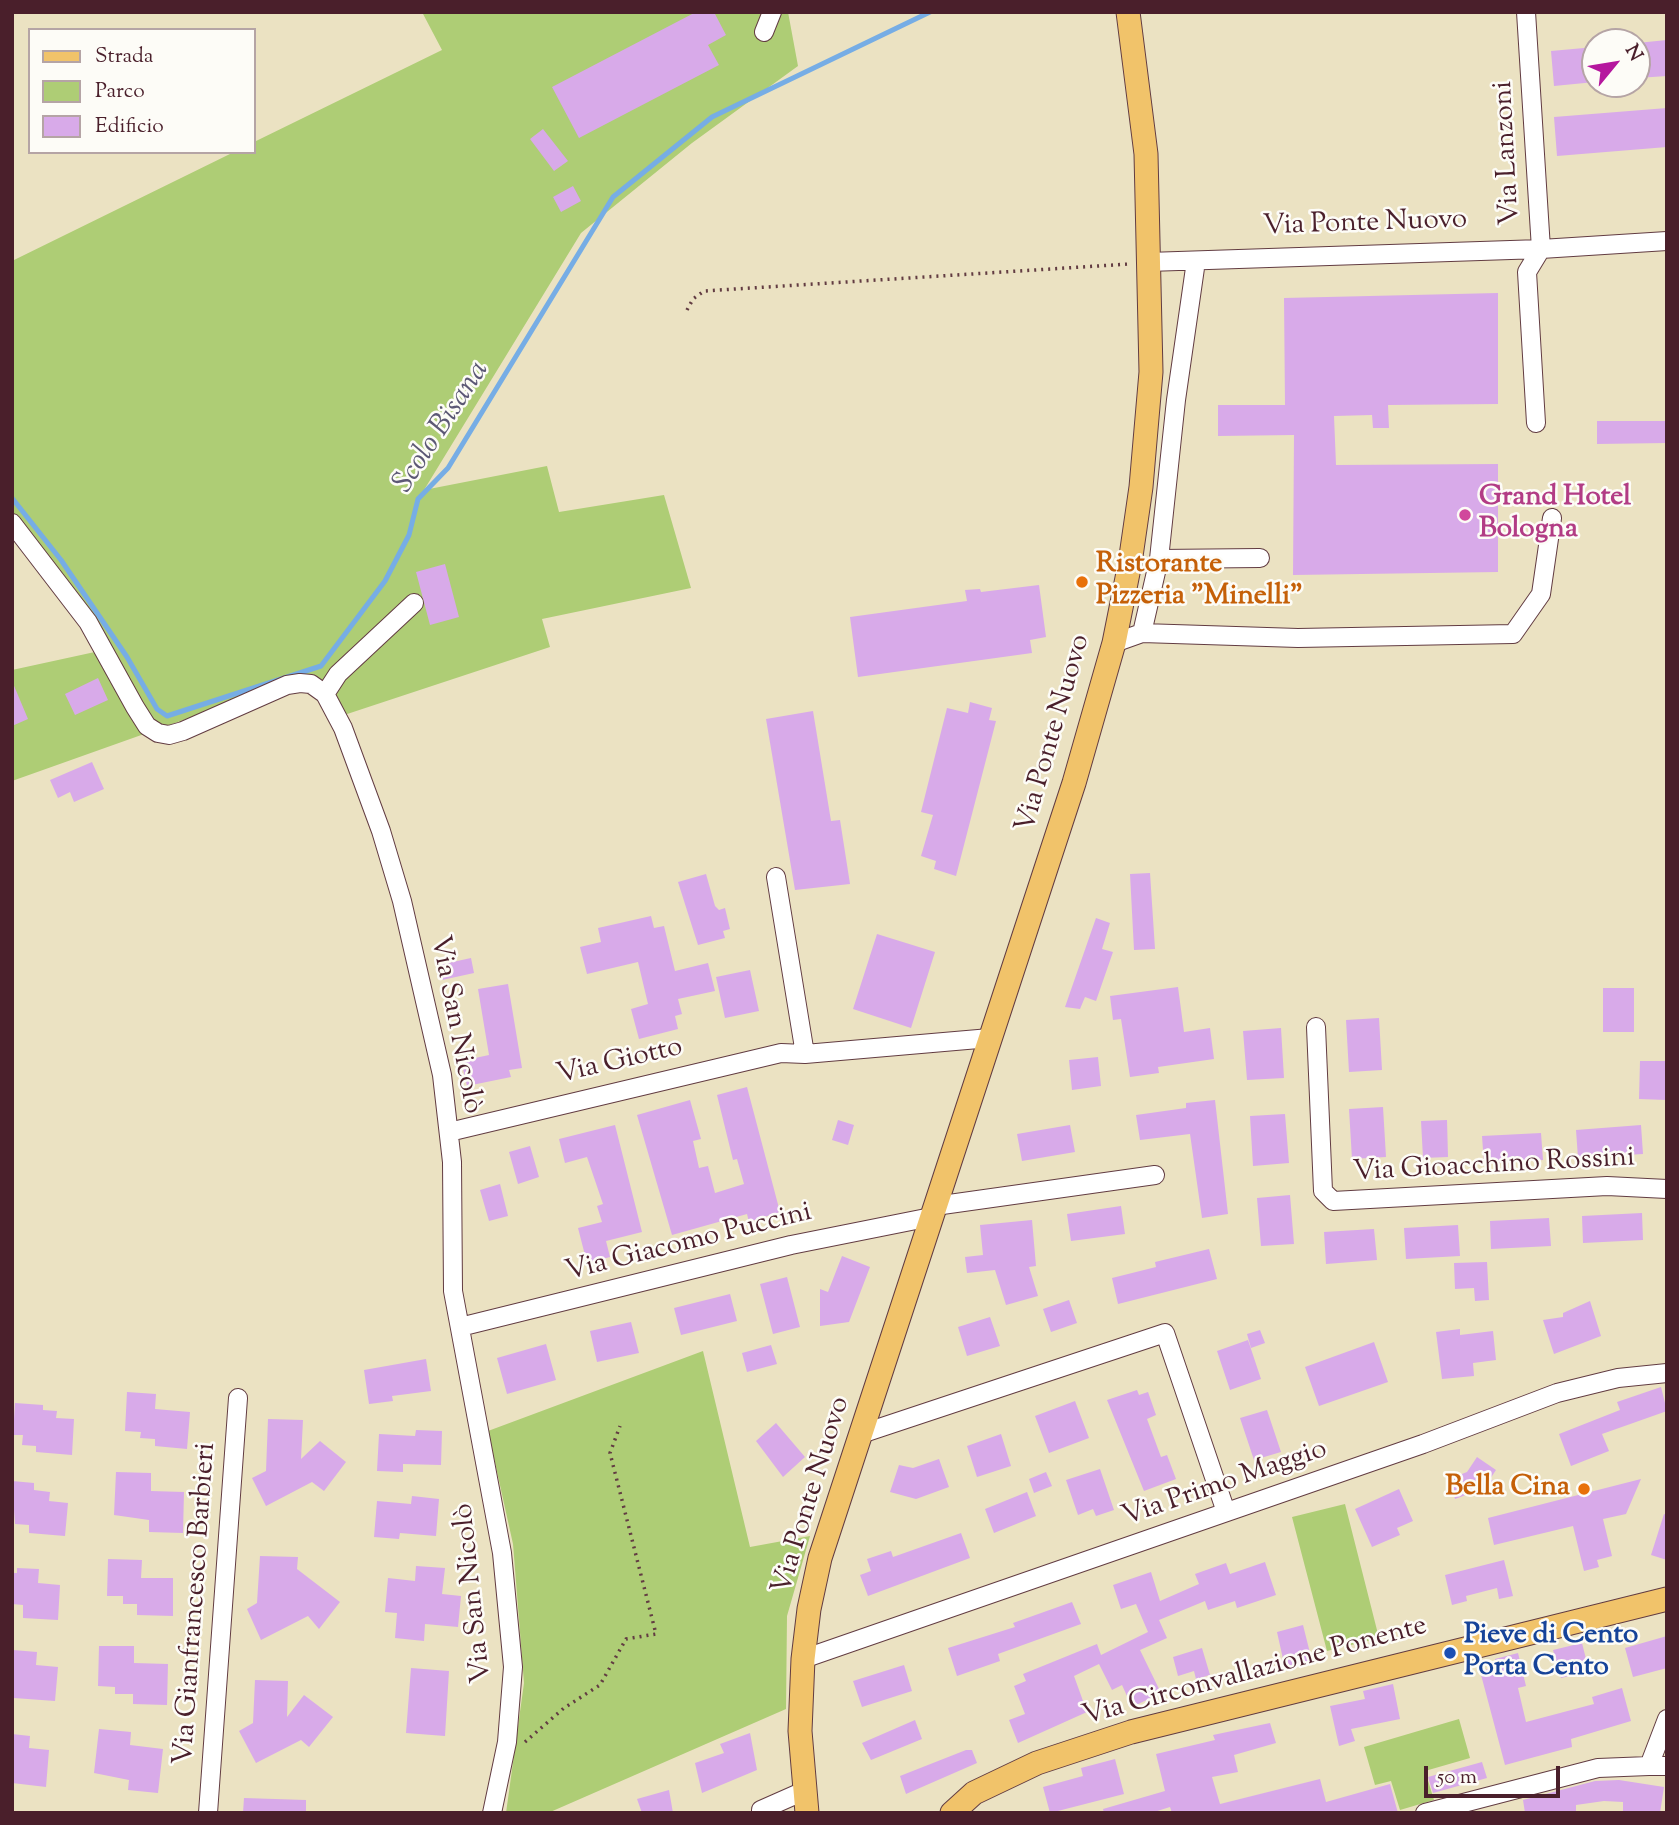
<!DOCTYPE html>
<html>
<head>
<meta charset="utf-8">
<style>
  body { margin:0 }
  #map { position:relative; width:1679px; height:1825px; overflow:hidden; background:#ebe2c2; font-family:"Sorts Mill Goudy",serif }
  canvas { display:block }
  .frame { position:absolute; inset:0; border:14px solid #4a1f2b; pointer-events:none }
  .legend { position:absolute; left:28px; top:28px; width:228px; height:126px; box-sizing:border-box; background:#fdfcf7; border:2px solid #b5a4a5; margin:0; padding:9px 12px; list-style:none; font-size:21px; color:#4a1f2b }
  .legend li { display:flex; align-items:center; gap:14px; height:35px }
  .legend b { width:35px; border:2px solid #b5a4a5 }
  .north { position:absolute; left:1581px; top:28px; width:70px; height:70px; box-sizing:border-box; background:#fdfcf7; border:2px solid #b5a4a5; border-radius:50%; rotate:60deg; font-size:19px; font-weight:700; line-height:28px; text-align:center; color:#4a1f2b }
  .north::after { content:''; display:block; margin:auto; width:24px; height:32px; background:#b5179e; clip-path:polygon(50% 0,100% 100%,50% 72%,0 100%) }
  .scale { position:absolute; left:1424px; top:1766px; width:136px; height:32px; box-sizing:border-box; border:4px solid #4a1f2b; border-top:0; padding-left:9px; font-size:21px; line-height:24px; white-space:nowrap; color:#4a1f2b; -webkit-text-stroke:5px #fdfcf7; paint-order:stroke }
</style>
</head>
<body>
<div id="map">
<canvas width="1679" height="1825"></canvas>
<div class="frame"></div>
<ul class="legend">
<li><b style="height:9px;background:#f1c36a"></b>Strada</li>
<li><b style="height:19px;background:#aecd75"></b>Parco</li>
<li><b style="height:19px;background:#d8aae9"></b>Edificio</li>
</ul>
<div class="north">N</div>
<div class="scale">50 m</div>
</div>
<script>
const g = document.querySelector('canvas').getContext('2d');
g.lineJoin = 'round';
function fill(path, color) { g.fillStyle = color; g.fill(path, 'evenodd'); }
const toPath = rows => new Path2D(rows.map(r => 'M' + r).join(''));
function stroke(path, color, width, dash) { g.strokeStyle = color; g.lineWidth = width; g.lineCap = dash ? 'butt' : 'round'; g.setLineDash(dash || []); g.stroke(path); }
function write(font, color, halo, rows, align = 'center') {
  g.font = font + ' "Sorts Mill Goudy",serif'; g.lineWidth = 5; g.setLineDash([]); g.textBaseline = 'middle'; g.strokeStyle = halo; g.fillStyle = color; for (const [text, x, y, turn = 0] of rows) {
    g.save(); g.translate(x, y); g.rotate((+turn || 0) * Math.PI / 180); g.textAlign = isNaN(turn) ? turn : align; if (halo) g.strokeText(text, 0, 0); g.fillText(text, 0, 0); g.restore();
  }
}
fill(toPath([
  [422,12,788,12,798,66,692,143,581,233,424,490,547,466,559,512,664,495,691,588,542,619,550,647,329,720,310,675,12,781,12,670,104,650,12,523,12,261,234,152,254,152,254,142,442,50],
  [703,1351,750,1547,810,1536,787,1616,786,1709,548,1813,506,1813,524,1683,513,1544,488,1431],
  [1345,1504,1379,1638,1327,1651,1292,1517],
  [1459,1719,1470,1758,1425,1771,1434,1800,1400,1810,1391,1781,1375,1785,1364,1747]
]), '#aecd75');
stroke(toPath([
  [12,498,61,560,127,657,157,709,167,716,321,666,385,581,409,535,418,499,448,468,613,197,712,117,930,12]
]), '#76ade5', 5);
fill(toPath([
  [696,12,714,12,726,35,708,45,719,65,579,138,552,87],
  [1667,40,1667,76,1637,78,1637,43],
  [1595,47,1595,82,1554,86,1551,51],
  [1667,108,1667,147,1557,156,1554,117],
  [543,129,568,161,554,171,530,139],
  [573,186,581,201,561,212,553,197],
  [1498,293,1498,404,1388,405,1389,428,1373,428,1372,415,1334,416,1336,465,1498,464,1498,572,1293,575,1294,435,1218,436,1218,405,1285,405,1284,298],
  [1597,421,1666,421,1667,443,1597,444],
  [445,564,459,617,430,625,416,572],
  [1039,585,1046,637,1030,640,1032,653,858,677,850,617,967,601,965,590,980,589,981,592],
  [98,678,108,700,75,715,65,694],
  [12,681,28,719,12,726],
  [970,702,992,708,989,720,996,721,956,876,934,869,936,861,921,856,933,815,921,812,947,708,968,713],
  [813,711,831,821,840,820,850,884,795,890,766,719],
  [92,762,104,789,74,802,70,792,58,798,50,780],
  [1150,873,1155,949,1134,950,1130,874],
  [706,874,715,906,719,910,725,908,730,929,723,931,725,938,698,945,678,882],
  [651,916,654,928,664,926,675,971,708,963,715,991,678,999,682,1014,675,1016,678,1029,639,1039,631,1009,648,1004,638,962,587,974,580,947,601,942,598,928],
  [1096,918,1110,923,1102,949,1113,952,1096,1001,1085,997,1080,1009,1065,1007],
  [877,934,935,952,911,1028,853,1009],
  [471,958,474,973,442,980,439,965],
  [750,970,759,1011,725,1018,716,977],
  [508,984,522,1068,509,1070,511,1077,467,1086,461,1061,489,1055,478,989],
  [1178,987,1184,1032,1210,1028,1214,1059,1158,1067,1159,1073,1130,1077,1121,1019,1113,1020,1110,996],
  [1603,988,1634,988,1634,1032,1603,1032],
  [1379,1018,1382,1070,1349,1072,1346,1020],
  [1281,1028,1284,1078,1247,1080,1243,1031],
  [1098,1057,1101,1086,1072,1090,1069,1060],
  [1640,1061,1667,1061,1667,1100,1639,1099],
  [747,1087,780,1212,749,1222,747,1214,672,1235,637,1115,690,1100,701,1139,693,1141,699,1168,708,1166,715,1193,744,1184,737,1159,733,1160,717,1095],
  [1215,1100,1228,1214,1202,1218,1190,1134,1140,1140,1136,1115,1186,1108,1186,1103],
  [1383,1107,1386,1157,1352,1159,1349,1109],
  [1285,1114,1289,1163,1253,1166,1250,1116],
  [838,1120,854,1125,848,1145,832,1140],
  [1447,1120,1448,1157,1423,1158,1421,1121],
  [615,1125,642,1232,606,1241,610,1257,587,1263,578,1228,602,1222,597,1206,603,1204,587,1157,565,1163,559,1139],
  [1070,1125,1075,1152,1022,1161,1017,1134],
  [1641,1125,1643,1154,1578,1158,1576,1130],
  [1541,1133,1543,1160,1484,1164,1482,1136],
  [530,1146,539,1177,518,1184,509,1152],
  [500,1184,508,1216,489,1221,480,1190],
  [1290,1195,1294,1244,1261,1246,1257,1198],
  [1121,1206,1125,1234,1071,1241,1067,1214],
  [1642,1213,1643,1240,1583,1243,1582,1216],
  [1549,1218,1551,1246,1491,1249,1490,1221],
  [1032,1220,1036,1266,1029,1267,1038,1296,1006,1305,995,1270,967,1273,965,1257,983,1255,980,1225],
  [1458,1225,1460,1256,1406,1259,1404,1228],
  [1374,1229,1377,1260,1326,1264,1324,1232],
  [1209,1249,1217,1279,1118,1304,1112,1278,1156,1267,1155,1262],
  [842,1256,870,1267,849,1322,820,1326,820,1289,828,1292],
  [1487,1262,1489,1300,1475,1301,1474,1288,1455,1289,1454,1263],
  [787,1277,800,1327,773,1334,760,1284],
  [730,1294,737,1321,681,1335,674,1308],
  [1069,1300,1077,1323,1051,1332,1043,1309],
  [1590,1301,1601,1336,1554,1354,1543,1320,1563,1317,1563,1313],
  [990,1317,1000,1346,967,1356,958,1327],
  [631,1322,639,1353,597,1362,590,1331],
  [1460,1329,1460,1335,1493,1331,1496,1360,1473,1363,1474,1376,1442,1379,1436,1332],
  [1260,1330,1265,1343,1251,1348,1247,1334],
  [1248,1340,1261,1379,1230,1390,1217,1351],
  [1374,1342,1388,1382,1319,1406,1305,1367],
  [546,1344,556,1380,507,1394,497,1358],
  [771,1345,777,1364,747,1372,742,1353],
  [426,1359,431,1391,392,1396,393,1401,369,1404,364,1370],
  [1661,1387,1667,1411,1602,1434,1609,1451,1571,1466,1559,1434,1620,1410,1617,1402],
  [1137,1390,1139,1395,1148,1392,1156,1415,1147,1419,1161,1457,1167,1455,1176,1479,1144,1491,1107,1400],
  [127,1392,156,1394,155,1409,190,1412,187,1449,155,1446,155,1439,140,1438,141,1432,125,1431],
  [1075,1401,1089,1438,1049,1453,1035,1416],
  [15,1403,43,1405,43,1410,57,1411,56,1418,74,1419,72,1455,36,1452,36,1446,22,1445,23,1435,13,1435],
  [1267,1410,1281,1452,1254,1460,1240,1418],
  [268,1419,303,1420,301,1459,320,1441,346,1462,324,1491,312,1482,266,1506,252,1478,266,1471],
  [776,1423,805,1457,783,1477,756,1441],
  [416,1430,442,1431,441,1465,403,1464,403,1472,377,1471,379,1434,415,1436],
  [1001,1434,1011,1466,977,1477,967,1446],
  [1477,1457,1496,1470,1490,1479,1493,1481,1484,1493,1479,1490,1455,1499,1449,1479,1467,1472],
  [939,1459,949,1487,916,1499,890,1492,899,1465,913,1468],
  [1100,1469,1114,1510,1096,1516,1093,1509,1078,1515,1066,1480],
  [116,1472,151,1473,151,1491,184,1492,183,1533,149,1532,149,1520,114,1515],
  [1046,1472,1052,1486,1034,1493,1029,1479],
  [1641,1479,1626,1514,1603,1519,1612,1556,1597,1560,1599,1567,1584,1571,1573,1526,1494,1545,1488,1518],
  [12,1481,34,1483,34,1490,50,1492,49,1501,68,1503,65,1536,29,1533,29,1525,15,1524],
  [1399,1489,1413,1521,1397,1528,1400,1535,1372,1547,1355,1509],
  [1027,1492,1036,1516,994,1533,985,1509],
  [412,1496,439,1499,436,1536,400,1533,399,1539,374,1537,377,1501,411,1504],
  [1664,1514,1667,1515,1667,1560,1651,1555],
  [961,1533,970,1558,868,1596,860,1575,871,1571,867,1559,891,1551,893,1557],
  [260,1556,298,1557,297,1569,340,1602,319,1629,308,1616,261,1640,247,1609,257,1603],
  [108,1559,142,1560,141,1578,173,1578,173,1616,137,1615,137,1604,123,1604,123,1596,107,1596],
  [1504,1560,1513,1596,1499,1599,1497,1588,1466,1596,1467,1601,1452,1605,1445,1575],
  [1265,1562,1276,1595,1237,1608,1235,1601,1208,1610,1205,1601,1159,1620,1167,1638,1140,1650,1161,1693,1132,1707,1122,1685,1112,1690,1099,1664,1074,1676,1087,1712,1018,1743,1009,1720,1025,1714,1014,1686,1026,1681,1023,1674,1097,1644,1101,1655,1148,1632,1136,1604,1121,1609,1113,1585,1151,1572,1160,1601,1199,1584,1195,1574,1226,1563,1230,1574],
  [416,1566,445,1568,442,1594,461,1596,458,1627,425,1624,424,1641,395,1638,397,1613,385,1612,388,1578,415,1581],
  [17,1568,39,1569,38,1583,60,1585,58,1620,23,1618,23,1605,12,1604,12,1573,17,1573],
  [1072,1602,1081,1624,998,1654,1000,1661,957,1676,948,1648,1015,1627,1013,1623],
  [1303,1625,1312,1661,1285,1668,1277,1632],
  [1667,1636,1667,1668,1633,1677,1625,1648],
  [1582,1643,1589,1671,1561,1678,1553,1650],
  [99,1646,134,1646,134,1663,168,1664,167,1705,133,1704,133,1694,115,1694,115,1687,98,1686],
  [1202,1648,1210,1675,1196,1679,1194,1671,1178,1676,1173,1657],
  [13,1650,37,1652,36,1665,58,1667,55,1701,14,1698],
  [1518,1653,1526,1686,1518,1688,1526,1722,1594,1704,1592,1697,1622,1688,1631,1721,1571,1739,1572,1747,1505,1765,1480,1671,1497,1667,1495,1659],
  [904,1665,912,1691,862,1707,853,1681],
  [411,1668,449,1671,445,1736,406,1733],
  [255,1680,288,1681,287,1717,304,1695,333,1717,309,1747,301,1740,256,1763,239,1731,253,1723],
  [1393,1684,1400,1719,1351,1729,1355,1741,1339,1746,1330,1706,1365,1699,1363,1691],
  [915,1720,922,1739,871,1760,862,1743],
  [1270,1723,1276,1743,1234,1755,1238,1772,1212,1777,1220,1804,1320,1779,1326,1802,1390,1784,1398,1813,1172,1813,1170,1807,1151,1813,1104,1813,1103,1809,1165,1791,1156,1754,1215,1740,1213,1735],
  [99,1729,131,1732,130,1745,163,1749,158,1793,128,1790,129,1780,94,1773],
  [750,1733,757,1770,702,1793,695,1763,724,1753,720,1744],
  [12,1734,30,1736,29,1748,49,1750,46,1787,12,1783],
  [966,1750,972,1750,977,1763,906,1794,900,1776],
  [1115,1759,1124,1794,1050,1813,1043,1787,1083,1776,1081,1768],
  [1482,1762,1487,1778,1433,1793,1428,1777],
  [1619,1780,1664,1787,1660,1813,1623,1813,1623,1802,1604,1801,1576,1805,1576,1813,1525,1813,1523,1800,1595,1781],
  [669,1790,673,1813,642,1813,637,1799],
  [244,1798,306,1800,306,1813,243,1813]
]), '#d8aae9');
const minor = toPath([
  [1526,12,1541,249,1667,241],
  [764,32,772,12],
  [1148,262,1541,249],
  [1536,423,1527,272,1541,249],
  [12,523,88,622,135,707,147,726,158,733,169,735,183,731,287,685,300,683,311,684,325,694,343,728,381,831,402,901,442,1075,452,1162,453,1291,502,1553,513,1667,507,1742,492,1813],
  [1159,559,1260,558],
  [1142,633,1159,559,1176,400,1196,261],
  [1114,643,1142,633,1298,638,1513,634,1541,594,1552,518],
  [325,694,338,674,414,603],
  [776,877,805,1054],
  [1316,1027,1323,1191,1333,1201,1607,1186,1667,1189],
  [449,1132,781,1053,805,1054,990,1038],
  [935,1206,1155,1175],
  [460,1327,791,1245,931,1217],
  [861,1434,1165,1333,1226,1512],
  [803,1659,1423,1444,1557,1393,1618,1378,1667,1373],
  [1667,1719,1649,1766,1667,1766],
  [208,1813,238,1398],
  [761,1813,761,1810,804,1791],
  [1425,1813,1598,1768,1649,1766]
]);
const major = toPath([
  [807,1813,800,1731,803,1659,809,1609,820,1558,1074,783,1114,643,1130,563,1141,487,1151,372,1146,154,1128,12],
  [952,1813,974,1793,1037,1763,1131,1732,1667,1599]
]);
stroke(minor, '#623c42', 20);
stroke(major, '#623c42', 25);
stroke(toPath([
  [687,310,693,299,704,291,1129,264],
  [525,1742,564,1708,600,1685,626,1639,656,1634,610,1453,620,1426]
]), '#623c42', 3.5, [2, 5]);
stroke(minor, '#fff', 18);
stroke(major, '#f1c36a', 23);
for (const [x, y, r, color] of [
  [1465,515,7,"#d1479c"],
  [1082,582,7,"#e8710a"],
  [1584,1489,7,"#e8710a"],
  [1450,1653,7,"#1a4fb4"]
]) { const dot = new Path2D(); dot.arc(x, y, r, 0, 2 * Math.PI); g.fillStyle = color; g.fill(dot); stroke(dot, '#fdfcf7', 2.5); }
write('28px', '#4a1f2b', '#fdfcf7', [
  ["Via Lanzoni",1509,153,-93],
  ["Via Ponte Nuovo",1365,225,-2],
  ["Via Ponte Nuovo",1055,734,-74],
  ["Via San Nicolò",454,1025,79],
  ["Via Giotto",620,1063,-13],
  ["Via Gioacchino Rossini",1494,1167,-3],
  ["Via Giacomo Puccini",689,1244,-14],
  ["Via Primo Maggio",1225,1485,-19],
  ["Via Ponte Nuovo",813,1496,-73],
  ["Via San Nicolò",475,1593,-96],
  ["Via Gianfrancesco Barbieri",197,1604,-86],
  ["Via Circonvallazione Ponente",1255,1673,-15]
]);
write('bold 28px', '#b23c85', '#fdfcf7', [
  ["Grand Hotel",1479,499],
  ["Bologna",1479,531]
], 'left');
write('bold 28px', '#c56008', '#fdfcf7', [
  ["Ristorante",1096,566],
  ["Pizzeria \"Minelli\"",1096,598],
  ["Bella Cina",1570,1489,"right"]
], 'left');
write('bold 28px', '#164399', '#fdfcf7', [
  ["Pieve di Cento",1464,1637],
  ["Porta Cento",1464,1669]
], 'left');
write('italic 30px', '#5c5875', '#fdfcf7', [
  ["Scolo Bisana",443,428,-57]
]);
</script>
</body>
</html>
